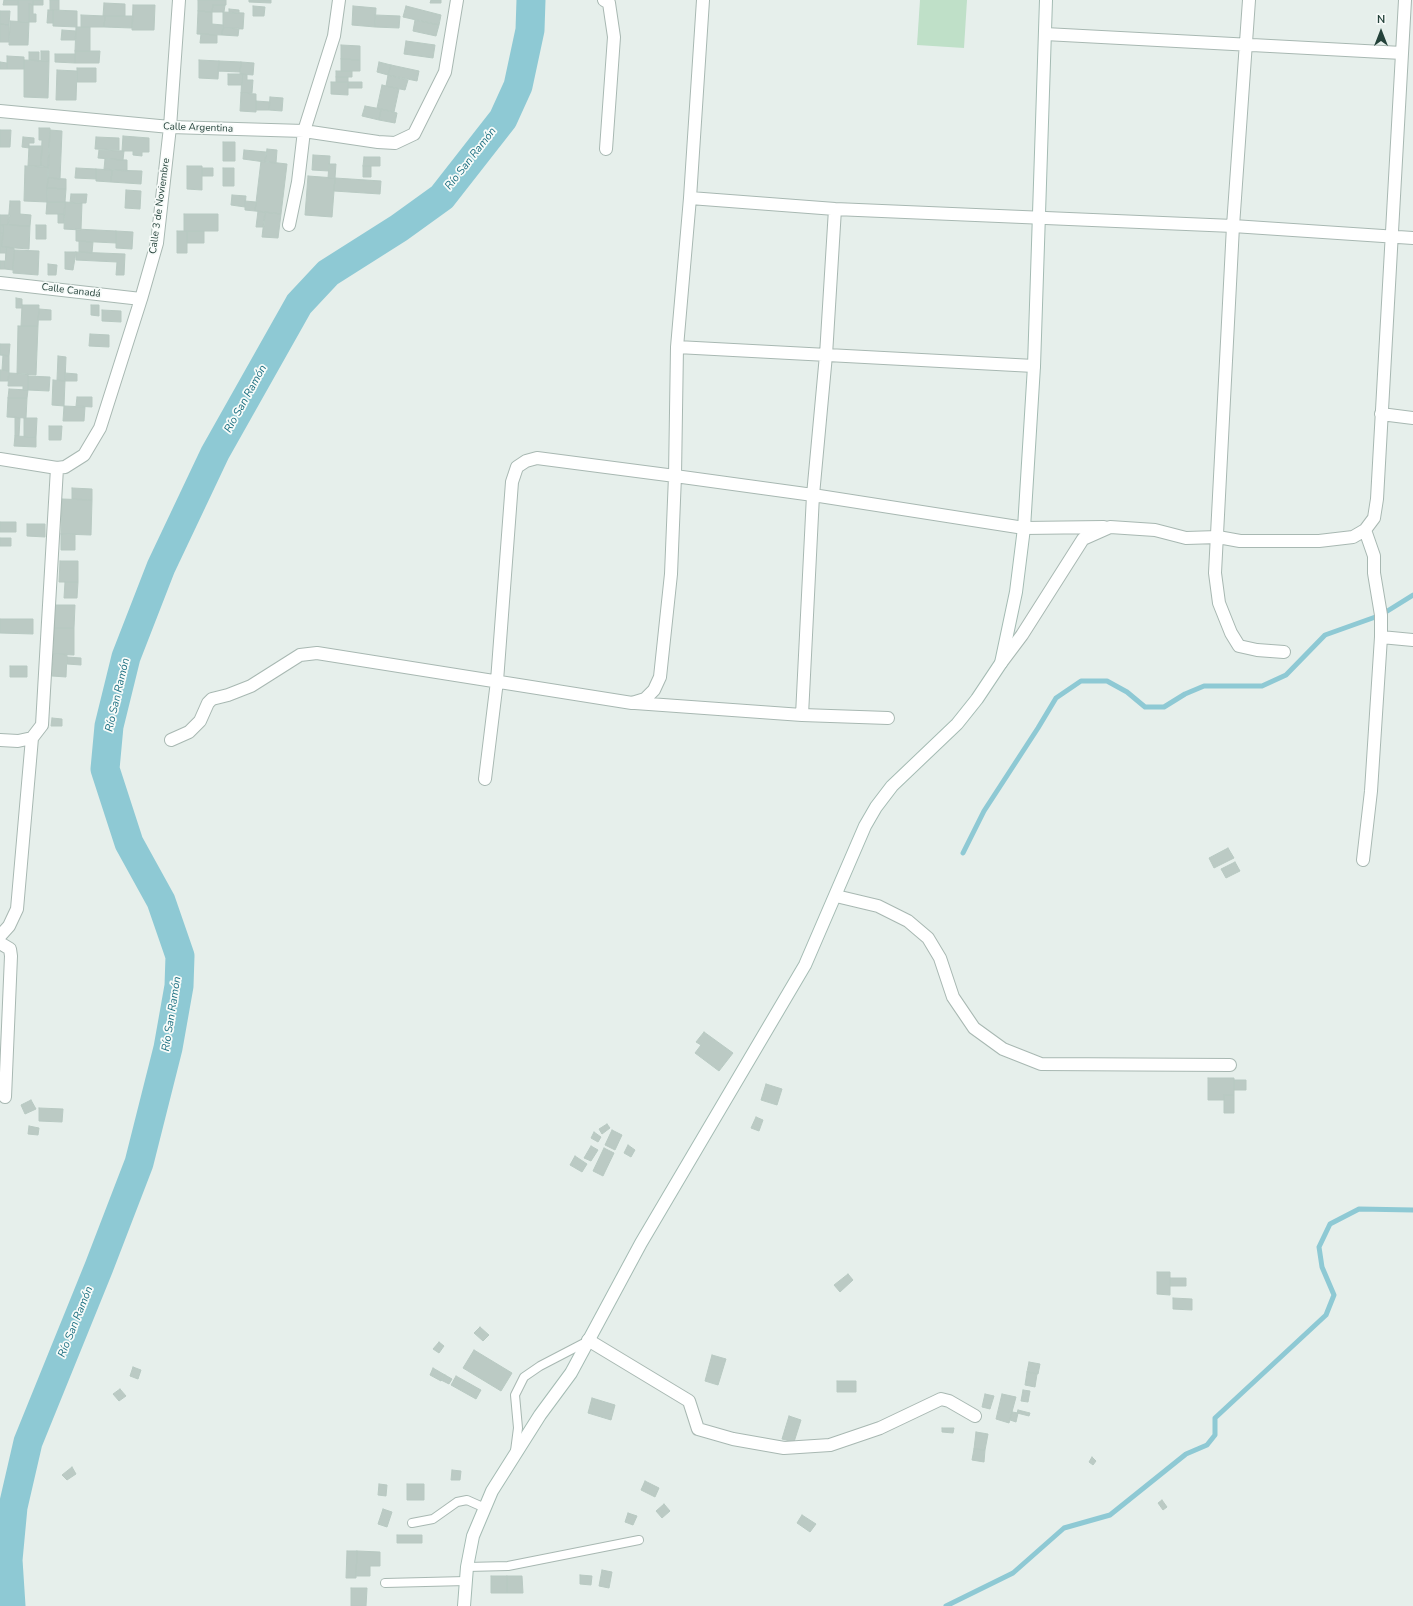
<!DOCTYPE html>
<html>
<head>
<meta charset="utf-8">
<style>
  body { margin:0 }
  #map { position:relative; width:1413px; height:1606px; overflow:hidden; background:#e6efeb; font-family:"Nunito Sans",sans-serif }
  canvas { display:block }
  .north { position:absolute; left:1361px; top:12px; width:40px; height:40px; -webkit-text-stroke:3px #f7fbf9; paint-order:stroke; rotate:0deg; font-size:11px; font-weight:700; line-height:16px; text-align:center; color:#24423a }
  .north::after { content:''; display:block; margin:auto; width:14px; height:18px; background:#24423a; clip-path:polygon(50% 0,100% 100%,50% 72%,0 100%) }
</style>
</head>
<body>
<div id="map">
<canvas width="1413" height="1606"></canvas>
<div class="north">N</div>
</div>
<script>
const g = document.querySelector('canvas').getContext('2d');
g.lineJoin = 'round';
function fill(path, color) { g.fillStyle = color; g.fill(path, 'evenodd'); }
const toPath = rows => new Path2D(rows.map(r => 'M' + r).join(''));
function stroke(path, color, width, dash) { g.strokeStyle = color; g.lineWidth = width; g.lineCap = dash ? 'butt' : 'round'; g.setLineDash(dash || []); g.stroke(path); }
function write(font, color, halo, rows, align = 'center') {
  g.font = font + ' "Nunito Sans",sans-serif'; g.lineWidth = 3.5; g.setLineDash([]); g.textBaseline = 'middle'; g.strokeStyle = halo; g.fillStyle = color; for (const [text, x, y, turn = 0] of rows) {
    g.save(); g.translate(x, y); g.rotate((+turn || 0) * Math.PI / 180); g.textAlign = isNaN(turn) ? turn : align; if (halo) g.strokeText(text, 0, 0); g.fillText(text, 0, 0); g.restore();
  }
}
fill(toPath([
  [920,0,967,0,964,48,917,45]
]), '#bfe0c8');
stroke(toPath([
  [963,853,984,811,1038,728,1056,698,1081,681,1107,681,1127,692,1145,707,1164,707,1185,694,1204,686,1262,686,1286,675,1325,635,1381,615,1413,595],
  [946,1606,1013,1573,1064,1528,1110,1515,1186,1454,1207,1445,1215,1435,1215,1418,1326,1315,1334,1295,1322,1267,1319,1247,1330,1224,1359,1209,1413,1210]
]), '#8ec9d4', 5);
stroke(toPath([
  [11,1606,8,1560,13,1507,28,1442,99,1267,139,1163,168,1048,179,986,180,956,161,901,129,843,105,769,109,726,126,657,161,567,215,453,299,304,328,273,399,228,442,197,503,119,518,86,530,30,531,0]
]), '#8ec9d4', 29);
const building = toPath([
  [4,0,18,0,18,5,3,5,4,0],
  [18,0,33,0,33,5,29,4,29,22,18,22,18,0],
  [33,0,43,0,43,5,33,5,33,0],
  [50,0,59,0,59,10,50,10,50,0],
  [198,0,226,0,226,5,213,5,212,12,198,11,198,0],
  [249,0,271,0,271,3,249,2,249,0],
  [431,0,441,0,441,3,430,3,431,0],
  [104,3,125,4,125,16,103,16,104,3],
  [29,4,33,5,33,14,36,14,36,22,29,22,29,4],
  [133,5,155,5,154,30,132,30,133,5],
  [213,5,225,5,224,12,212,12,213,5],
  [253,6,265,7,264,16,253,16,253,6],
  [353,6,376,8,375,27,352,25,353,6],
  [406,6,441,15,439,25,403,17,406,6],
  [229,9,239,10,239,13,229,13,229,9],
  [48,10,53,10,53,23,47,23,48,10],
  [53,10,77,11,77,27,53,26,53,10],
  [0,11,10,11,9,25,0,24,0,11],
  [198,11,212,12,212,24,223,25,222,35,197,34,198,11],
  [223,12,244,13,243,29,223,28,223,12],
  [81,15,105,16,104,27,81,27,81,15],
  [375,15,400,16,399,28,375,27,375,15],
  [105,16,133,16,132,28,104,27,105,16],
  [415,20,439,25,436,36,413,31,415,20],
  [10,21,29,22,28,45,9,45,10,21],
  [0,24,9,25,9,42,0,42,0,24],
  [76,27,90,27,90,51,75,51,76,27],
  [223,28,239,28,238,36,222,35,223,28],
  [62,30,76,31,75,40,61,40,62,30],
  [201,34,217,35,217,43,200,43,201,34],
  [406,41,435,45,433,58,404,54,406,41],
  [341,45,360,46,360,60,341,59,341,45],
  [41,51,49,51,49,61,41,61,41,51],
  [75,51,100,51,99,63,75,63,75,51],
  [29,52,39,52,39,61,29,60,29,52],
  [55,54,75,54,75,63,55,62,55,54],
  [7,56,24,57,24,69,7,69,7,56],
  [341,59,360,60,360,71,341,71,341,59],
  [24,60,49,61,48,98,24,97,24,60],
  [199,60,219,61,218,79,199,78,199,60],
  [219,61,241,62,240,72,218,71,219,61],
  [0,62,7,63,7,69,0,69,0,62],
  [241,62,254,63,253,75,240,74,241,62],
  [379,62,391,65,388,75,377,72,379,62],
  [391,65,419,71,417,81,388,75,391,65],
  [77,68,96,68,96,82,77,82,77,68],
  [57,70,77,71,76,100,56,100,57,70],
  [336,71,352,71,352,77,336,77,336,71],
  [228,74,242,74,242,85,228,85,228,74],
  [242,74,247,75,247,80,253,80,252,93,241,93,242,74],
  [388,75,408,80,405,90,386,86,388,75],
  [336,77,348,77,348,82,336,82,336,77],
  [331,82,348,82,348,95,331,94,331,82],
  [348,82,362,82,362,88,348,88,348,82],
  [382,85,399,89,394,112,377,108,382,85],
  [241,93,256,94,256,112,240,111,241,93],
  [270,97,283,98,282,111,269,110,270,97],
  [256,101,270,102,269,110,256,110,256,101],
  [365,106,381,109,379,120,362,116,365,106],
  [381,109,397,113,395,123,379,120,381,109],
  [39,128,50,128,48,167,41,166,42,140,39,140,39,128],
  [0,130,11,130,10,147,0,147,0,130],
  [50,130,62,131,60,179,48,178,50,130],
  [123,136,149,138,149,152,142,152,142,156,133,155,133,151,122,151,123,136],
  [23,137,34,138,34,143,29,143,29,148,22,147,23,137],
  [96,137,119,138,119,150,95,149,96,137],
  [223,142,235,142,235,161,223,161,223,142],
  [29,146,42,146,41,166,28,166,29,146],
  [267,149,277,150,276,163,265,162,267,149],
  [99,150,124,151,123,160,98,158,99,150],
  [244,150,266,152,265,162,243,159,244,150],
  [313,155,330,156,329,171,312,170,313,155],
  [364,157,380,157,380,166,363,166,364,157],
  [105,159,127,160,127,171,104,169,105,159],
  [261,161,287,164,281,214,255,211,261,161],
  [329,164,336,164,335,178,328,178,329,164],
  [25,166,48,167,47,202,24,201,25,166],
  [187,166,202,166,202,190,187,189,187,166],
  [363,166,371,166,371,177,363,177,363,166],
  [76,168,96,169,96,179,75,178,76,168],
  [202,168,213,168,213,176,202,176,202,168],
  [223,168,234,168,234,186,223,186,223,168],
  [96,169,112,170,111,182,96,181,96,169],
  [112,170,142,171,141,184,111,182,112,170],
  [308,176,335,178,332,217,305,215,308,176],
  [48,178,66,179,66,189,47,188,48,178],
  [335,178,381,181,380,194,334,191,335,178],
  [47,188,66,189,65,202,47,202,47,188],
  [126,190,141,191,140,209,125,208,126,190],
  [71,194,87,194,86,203,70,203,71,194],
  [232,195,246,196,245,207,231,205,232,195],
  [10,201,20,201,20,214,31,215,30,226,8,225,10,201],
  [245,201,256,202,255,211,245,210,245,201],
  [47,202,65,202,64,214,46,214,47,202],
  [65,202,82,203,81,230,64,229,65,202],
  [258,211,265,212,264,227,256,227,258,211],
  [265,212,281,214,278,238,262,237,265,212],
  [58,214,64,214,64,223,58,223,58,214],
  [184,214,218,214,218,231,184,231,184,214],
  [0,215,10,215,8,225,0,225,0,215],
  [0,225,3,225,3,233,0,233,0,225],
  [3,225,30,226,29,249,2,247,3,225],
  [36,225,46,225,46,239,36,239,36,225],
  [76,229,116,231,116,243,76,241,76,229],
  [116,231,133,232,132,249,116,248,116,231],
  [177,231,187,231,187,253,177,253,177,231],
  [187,231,204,231,204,243,187,243,187,231],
  [0,233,3,233,2,247,6,247,6,253,0,253,0,233],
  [79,241,93,242,92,253,79,252,79,241],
  [6,247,14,248,13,270,5,269,6,247],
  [14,250,39,251,38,275,13,273,14,250],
  [65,252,76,252,73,270,65,269,65,252],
  [76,252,125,254,124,275,116,275,117,262,76,260,76,252],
  [0,261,5,261,5,269,0,269,0,261],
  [48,264,57,265,56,275,48,275,48,264],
  [16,298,22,299,22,308,16,308,16,298],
  [22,305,39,305,38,326,21,326,22,305],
  [91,305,99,305,99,316,91,315,91,305],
  [39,309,51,310,51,320,38,320,39,309],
  [102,310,121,311,121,322,102,321,102,310],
  [18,326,38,326,36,375,17,374,18,326],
  [90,334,109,335,109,347,89,346,90,334],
  [0,344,10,344,9,356,0,355,0,344],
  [3,355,9,356,9,371,2,370,3,355],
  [58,356,66,357,65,381,57,380,58,356],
  [0,370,9,371,8,381,0,381,0,370],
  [9,373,28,374,28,390,23,390,23,386,8,386,9,373],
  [65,373,77,374,77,381,65,381,65,373],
  [28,376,50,377,49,391,28,390,28,376],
  [53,380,65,381,64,406,52,405,53,380],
  [9,389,28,390,27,398,8,398,9,389],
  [77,397,92,397,92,407,76,406,77,397],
  [8,398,27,398,26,418,7,417,8,398],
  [64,406,85,407,84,421,63,421,64,406],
  [15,417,20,418,19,436,15,436,15,417],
  [24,418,37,418,36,437,24,437,24,418],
  [49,426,62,426,61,440,49,440,49,426],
  [15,436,36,437,36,447,14,446,15,436],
  [72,488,92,489,92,500,72,499,72,488],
  [62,499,92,500,91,535,61,534,62,499],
  [0,522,16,522,16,532,0,532,0,522],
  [27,524,45,524,45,537,27,536,27,524],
  [61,534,75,534,75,550,61,550,61,534],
  [0,538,11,538,11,546,0,546,0,538],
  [60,561,78,561,78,582,59,582,60,561],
  [65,582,78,582,77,598,64,598,65,582],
  [54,605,75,605,74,628,54,628,54,605],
  [0,619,33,619,33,634,0,633,0,619],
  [54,628,74,628,74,655,53,654,54,628],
  [53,654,67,654,66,677,52,676,53,654],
  [67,657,81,658,81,665,67,664,67,657],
  [10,666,27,666,27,677,10,677,10,666],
  [52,718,62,719,62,726,51,726,52,718],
  [1228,848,1234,858,1214,868,1209,858,1228,848],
  [1235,862,1240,871,1226,878,1221,869,1235,862],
  [704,1032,733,1053,719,1071,695,1053,701,1045,696,1042,704,1032],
  [1208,1078,1234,1078,1234,1095,1224,1095,1224,1100,1208,1100,1208,1078],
  [1234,1080,1246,1080,1246,1090,1234,1090,1234,1080],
  [766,1084,782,1089,777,1105,761,1100,766,1084],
  [1224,1095,1234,1095,1234,1113,1224,1113,1224,1095],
  [31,1100,36,1109,25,1114,21,1105,31,1100],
  [39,1108,63,1109,62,1122,39,1121,39,1108],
  [756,1117,763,1120,759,1131,751,1128,756,1117],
  [607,1124,610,1128,602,1134,599,1129,607,1124],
  [29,1126,39,1128,38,1135,28,1134,29,1126],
  [612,1130,622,1135,615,1150,605,1145,612,1130],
  [594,1132,601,1137,598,1142,591,1138,594,1132],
  [628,1145,635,1150,631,1157,624,1153,628,1145],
  [591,1146,598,1150,591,1161,584,1158,591,1146],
  [604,1148,614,1153,603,1176,593,1171,604,1148],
  [575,1156,587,1164,582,1172,570,1165,575,1156],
  [1157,1272,1170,1272,1170,1295,1157,1294,1157,1272],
  [848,1274,853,1280,840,1292,834,1285,848,1274],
  [1170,1278,1186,1278,1186,1286,1170,1286,1170,1278],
  [1173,1298,1192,1299,1192,1310,1173,1309,1173,1298],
  [480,1327,489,1335,483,1341,474,1333,480,1327],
  [439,1342,444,1346,439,1353,433,1349,439,1342],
  [474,1350,512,1373,501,1391,463,1368,474,1350],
  [712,1355,726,1359,718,1385,705,1381,712,1355],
  [1029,1362,1040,1364,1038,1374,1027,1372,1029,1362],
  [133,1367,141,1370,138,1379,130,1376,133,1367],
  [433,1368,445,1375,441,1381,430,1375,433,1368],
  [1027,1372,1037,1374,1035,1387,1025,1385,1027,1372],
  [445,1375,452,1379,449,1384,441,1380,445,1375],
  [456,1376,481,1390,476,1399,451,1385,456,1376],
  [837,1381,856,1381,856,1392,837,1392,837,1381],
  [120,1389,126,1396,119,1401,113,1394,120,1389],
  [1023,1390,1030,1391,1028,1402,1021,1401,1023,1390],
  [985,1394,994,1396,990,1409,982,1407,985,1394],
  [1002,1394,1016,1397,1009,1423,996,1419,1002,1394],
  [592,1398,615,1405,611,1420,588,1413,592,1398],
  [1018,1410,1030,1413,1029,1416,1017,1413,1018,1410],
  [1012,1412,1018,1413,1016,1422,1010,1420,1012,1412],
  [789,1416,801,1420,794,1442,782,1439,789,1416],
  [942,1428,954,1428,953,1433,942,1432,942,1428],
  [976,1432,988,1434,985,1450,974,1449,976,1432],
  [974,1449,985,1450,984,1462,972,1460,974,1449],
  [1092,1457,1096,1461,1093,1465,1089,1462,1092,1457],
  [72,1467,76,1474,67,1480,62,1475,72,1467],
  [452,1470,461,1471,460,1480,451,1480,452,1470],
  [645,1481,659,1488,655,1497,641,1490,645,1481],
  [379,1484,387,1485,386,1496,378,1495,379,1484],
  [407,1484,424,1484,424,1500,407,1500,407,1484],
  [1162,1500,1167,1507,1163,1510,1158,1503,1162,1500],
  [664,1504,670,1511,662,1518,656,1511,664,1504],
  [383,1509,392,1512,387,1527,378,1524,383,1509],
  [628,1513,637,1516,633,1525,625,1522,628,1513],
  [802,1515,816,1524,810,1532,797,1523,802,1515],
  [397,1535,422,1535,422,1543,397,1543,397,1535],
  [347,1551,357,1551,356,1578,346,1578,347,1551],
  [357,1551,380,1552,380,1566,370,1566,370,1576,356,1576,357,1551],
  [602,1570,612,1572,609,1588,599,1586,602,1570],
  [580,1575,592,1576,591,1585,580,1584,580,1575],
  [491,1576,507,1576,507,1593,491,1593,491,1576],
  [507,1576,522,1576,523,1593,507,1593,507,1576],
  [351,1588,367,1588,366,1606,351,1606,351,1588]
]);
fill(building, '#bbcac4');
stroke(building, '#b8c9c2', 1);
const service = toPath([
  [515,1451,518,1428,515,1395,524,1377,540,1366,588,1341],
  [412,1523,433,1519,457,1502,467,1500,485,1508],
  [467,1567,508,1566,639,1540],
  [385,1583,466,1581]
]);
const minor = toPath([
  [604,0,609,3,614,37,606,149],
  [1249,0,1233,226,1215,573,1219,603,1231,633,1239,646,1257,650,1284,652],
  [1045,34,1402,53],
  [0,111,170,127,304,131,378,142,395,143,414,134,445,72,457,0],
  [690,198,835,209,1233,226,1413,238],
  [289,225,298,182,304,131,334,36,339,0],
  [0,283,141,299],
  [677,347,1034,366],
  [1381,414,1413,418],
  [0,459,57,468,65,467,84,455,100,428,141,299,157,243,170,127,179,0],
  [1381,637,1413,640],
  [1001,663,1022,635,1083,539,1110,527,1155,530,1186,538,1218,537,1240,541,1319,541,1353,537,1365,530,1374,518,1377,499,1405,0],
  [635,703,802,715,888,718],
  [802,715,813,495,826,355,835,209],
  [0,740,18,741,32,738],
  [171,740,189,732,200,721,208,703,212,699,228,695,251,686,300,655,317,653,632,703,645,699,654,690,660,677,671,574,675,476,677,347,690,198,703,0],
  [485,779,497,681,512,482,517,467,526,461,537,458,675,476,813,495,1024,528,1104,527],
  [1363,860,1371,791,1381,637,1381,615,1374,573,1374,556,1365,530],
  [836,896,878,906,908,921,928,938,940,958,953,997,974,1028,1003,1049,1041,1064,1230,1065],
  [0,936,9,926,17,909,32,738,42,725,57,468],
  [0,943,10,949,11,956,5,1097],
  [588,1340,689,1401,698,1429,733,1439,784,1448,830,1445,880,1428,941,1399,949,1401,975,1416]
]);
const secondary = toPath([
  [464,1606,467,1567,473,1536,492,1491,540,1415,571,1373,641,1243,805,965,865,826,876,807,892,786,957,724,977,699,1001,663,1016,592,1024,528,1034,366,1046,0]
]);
stroke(service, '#a8b8b2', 10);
stroke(minor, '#a8b8b2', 14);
stroke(secondary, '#a4bbb3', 14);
stroke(service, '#fff', 8);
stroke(minor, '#fff', 12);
stroke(secondary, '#fff', 12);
write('10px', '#24423a', '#f7fbf9', [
  ["Calle Argentina",198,128,2],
  ["Calle 3 de Noviembre",160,206,-82],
  ["Calle Canadá",71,291,7]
]);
write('italic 11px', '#1c6f80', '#f7fbf9', [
  ["Río San Ramón",471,159,-52],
  ["Río San Ramón",246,399,-61],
  ["Río San Ramón",118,695,-77],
  ["Río San Ramón",172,1014,-81],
  ["Río San Ramón",76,1322,-68]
]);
</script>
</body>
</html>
